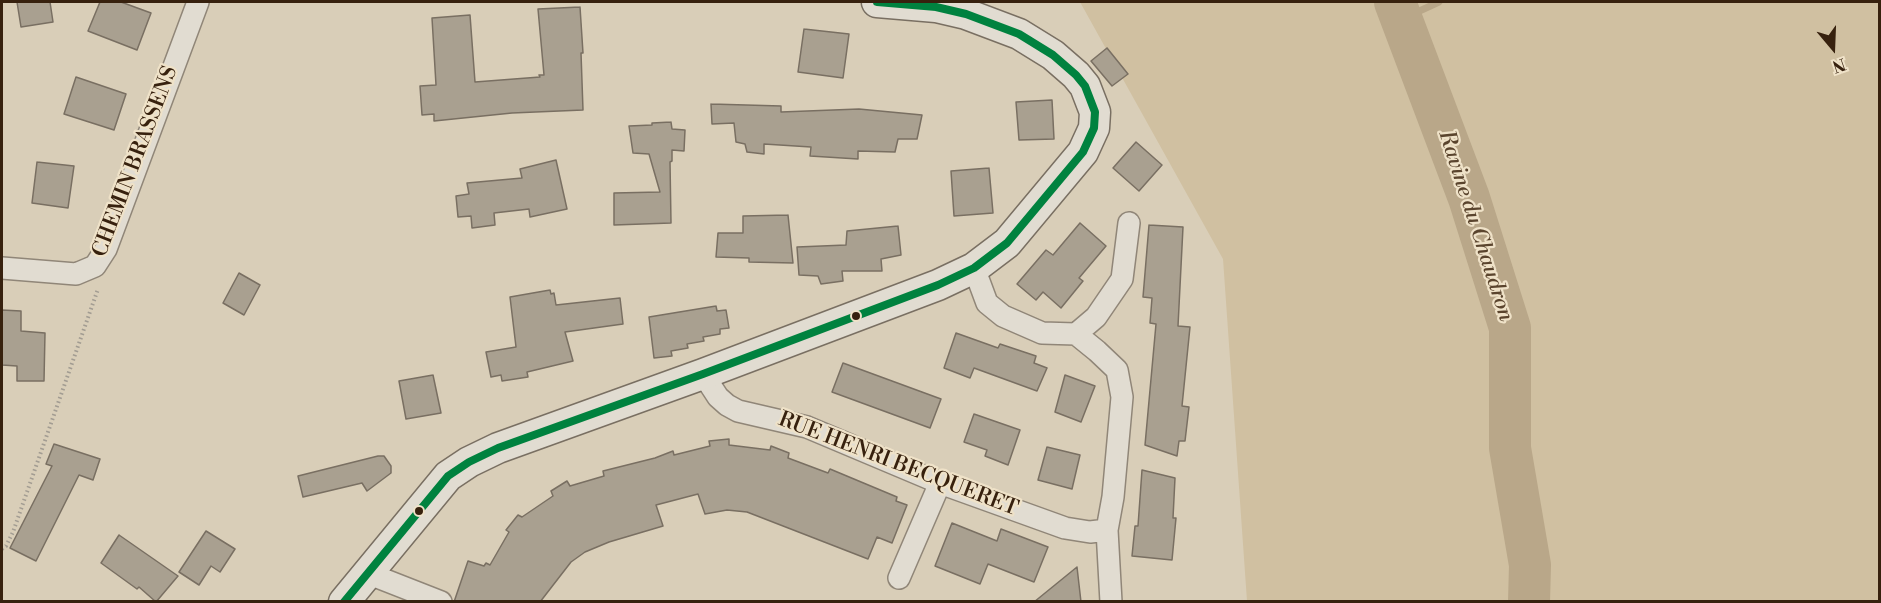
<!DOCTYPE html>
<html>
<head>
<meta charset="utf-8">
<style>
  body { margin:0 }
  #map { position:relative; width:1881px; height:603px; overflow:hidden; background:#d9ceb8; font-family:"Libre Bodoni",serif }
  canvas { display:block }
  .frame { position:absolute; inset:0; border:3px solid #37210e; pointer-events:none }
  .north { position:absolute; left:1803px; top:18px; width:60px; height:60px; -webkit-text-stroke:4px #efe2c8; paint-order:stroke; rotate:161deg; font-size:16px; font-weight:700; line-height:24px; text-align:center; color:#37210e }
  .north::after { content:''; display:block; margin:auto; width:21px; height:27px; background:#37210e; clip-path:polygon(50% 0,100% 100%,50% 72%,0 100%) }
</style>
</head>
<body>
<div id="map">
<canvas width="1881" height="603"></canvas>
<div class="frame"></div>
<div class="north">N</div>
</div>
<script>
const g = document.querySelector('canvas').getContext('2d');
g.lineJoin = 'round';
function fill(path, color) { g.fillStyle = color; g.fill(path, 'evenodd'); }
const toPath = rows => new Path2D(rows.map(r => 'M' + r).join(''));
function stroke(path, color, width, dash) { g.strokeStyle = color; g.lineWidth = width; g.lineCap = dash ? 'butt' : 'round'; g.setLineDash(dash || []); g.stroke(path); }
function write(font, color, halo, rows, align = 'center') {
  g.font = font + ' "Libre Bodoni",serif'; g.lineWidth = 4.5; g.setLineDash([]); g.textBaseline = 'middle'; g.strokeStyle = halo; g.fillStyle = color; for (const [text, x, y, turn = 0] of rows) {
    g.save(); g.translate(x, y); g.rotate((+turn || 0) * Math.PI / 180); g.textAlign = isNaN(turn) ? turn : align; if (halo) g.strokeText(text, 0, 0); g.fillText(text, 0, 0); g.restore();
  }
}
fill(toPath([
  [1080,2,1879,2,1879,601,1247,601,1223,259]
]), '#d0c0a1');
stroke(toPath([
  [1402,19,1439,2]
]), '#b9a789', 7);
stroke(toPath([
  [1395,2,1469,198,1510,328,1510,448,1530,565,1529,602]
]), '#b9a789', 42);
const building = toPath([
  [17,2,50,2,53,22,21,27,17,2],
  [100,2,121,2,151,13,137,50,88,31,100,2],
  [580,7,583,53,581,53,583,110,512,113,434,121,434,114,422,115,420,86,436,85,432,18,470,15,475,82,540,77,539,75,544,75,538,9,580,7],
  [804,29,849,34,843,78,798,72,804,29],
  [1107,48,1128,74,1112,86,1091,61,1107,48],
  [76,77,126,94,114,130,64,114,76,77],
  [1052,100,1054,139,1019,140,1016,102,1052,100],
  [711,104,781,106,781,112,859,109,922,115,917,139,898,139,895,152,858,151,858,159,810,156,811,147,764,144,764,154,747,152,745,144,736,142,734,123,712,124,711,104],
  [671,122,672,129,685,130,684,151,672,150,672,161,670,162,671,223,614,225,614,193,660,192,649,154,633,153,629,126,652,125,652,123,671,122],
  [1136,142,1162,165,1139,191,1113,168,1136,142],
  [556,160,567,209,530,217,529,209,494,213,495,225,472,228,471,216,458,217,456,196,469,194,467,183,522,178,520,169,556,160],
  [37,162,74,166,68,208,32,203,37,162],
  [989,168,993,213,954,216,951,171,989,168],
  [788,215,793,263,749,262,749,258,716,257,718,233,743,233,743,216,788,215],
  [1080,223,1106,246,1079,278,1083,281,1061,308,1043,292,1036,300,1017,284,1046,250,1053,255,1080,223],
  [1149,225,1183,227,1178,326,1190,327,1182,406,1189,407,1185,441,1179,441,1177,456,1145,445,1156,324,1150,323,1152,298,1143,297,1149,225],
  [898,226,901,255,881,259,882,271,842,271,843,281,821,284,818,276,799,275,797,247,846,245,847,231,898,226],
  [239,273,260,285,244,315,223,303,239,273],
  [550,290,551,294,554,293,556,305,620,298,623,324,565,332,573,361,527,372,528,377,502,381,501,375,491,377,486,352,516,347,510,297,550,290],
  [716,306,717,311,726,310,729,328,720,329,720,334,703,337,704,341,687,344,688,348,671,351,672,356,654,358,649,317,716,306],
  [2,310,21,311,21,331,45,333,44,381,17,381,17,366,2,365,2,310],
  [956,333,998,348,1000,344,1036,356,1034,363,1047,368,1037,391,974,368,970,378,944,368,956,333],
  [843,363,941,399,930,428,832,392,843,363],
  [433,375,441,413,406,419,399,381,433,375],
  [1065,375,1095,386,1081,422,1055,412,1065,375],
  [974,414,1020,430,1008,465,985,456,987,450,964,442,974,414],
  [729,439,729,445,770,450,771,446,789,453,788,458,828,473,830,469,897,497,896,501,907,505,892,543,877,537,868,559,747,512,727,510,705,514,698,494,656,505,663,526,609,542,585,552,571,562,540,602,454,602,468,561,484,566,486,563,490,565,509,532,506,530,518,515,522,517,553,496,551,491,567,481,570,486,604,476,603,471,655,458,673,451,674,455,710,446,709,441,729,439],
  [54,444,100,459,93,480,79,475,36,561,10,548,52,466,46,464,54,444],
  [1047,447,1080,455,1072,489,1038,480,1047,447],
  [378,456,384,456,391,466,391,473,367,491,362,483,303,497,298,476,378,456],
  [1142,470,1175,478,1173,518,1176,518,1172,560,1132,556,1135,526,1138,526,1142,470],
  [952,523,997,541,1001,529,1048,547,1034,582,988,564,980,584,935,566,952,523],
  [206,531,235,549,220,572,211,566,199,585,179,572,206,531],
  [119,535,178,576,156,602,139,587,137,589,101,563,119,535],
  [1077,567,1081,602,1034,602,1077,567]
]);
fill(building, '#a9a090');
stroke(building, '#796f62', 1.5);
const street = toPath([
  [2,268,76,274,95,266,106,249,198,2],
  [974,268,987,303,1003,316,1042,333,1076,334,1097,351,1117,370,1122,397,1113,497,1107,530,1111,602],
  [1076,334,1096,317,1122,279,1129,223],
  [703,374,718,397,727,405,738,411,807,427,940,483,1065,528,1090,532,1107,530],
  [367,573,441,602],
  [899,578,940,483]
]);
const secondary = toPath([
  [344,602,448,476,469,462,498,448,703,374,938,285,974,268,1007,243,1083,152,1094,128,1095,112,1085,86,1076,75,1053,55,1019,34,966,14,936,7,877,2]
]);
stroke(street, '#908678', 24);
stroke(secondary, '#796f62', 33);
stroke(toPath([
  [2,549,6,546,13,532,98,289]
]), '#a29c92', 4, [1.5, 3]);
stroke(street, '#e1dcd1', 21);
stroke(secondary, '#e1dcd1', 30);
stroke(toPath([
  [344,602,448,476,469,462,498,448,703,374,938,285,974,268,1007,243,1083,152,1094,128,1095,112,1085,86,1076,75,1053,55,1019,34,966,14,936,7,877,2]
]), '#00823f', 8);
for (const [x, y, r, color] of [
  [856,316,5,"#37210e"],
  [419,511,5,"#37210e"]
]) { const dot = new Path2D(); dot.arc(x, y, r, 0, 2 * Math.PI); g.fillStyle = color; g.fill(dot); stroke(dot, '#efe2c8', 2); }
write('21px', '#37210e', '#efe2c8', [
  ["CHEMIN BRASSENS",136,162,-69],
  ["RUE HENRI BECQUERET",898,465,21]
]);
write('italic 22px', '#5a442d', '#efe2c8', [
  ["Ravine du Chaudron",1475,226,72]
]);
</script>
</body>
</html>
